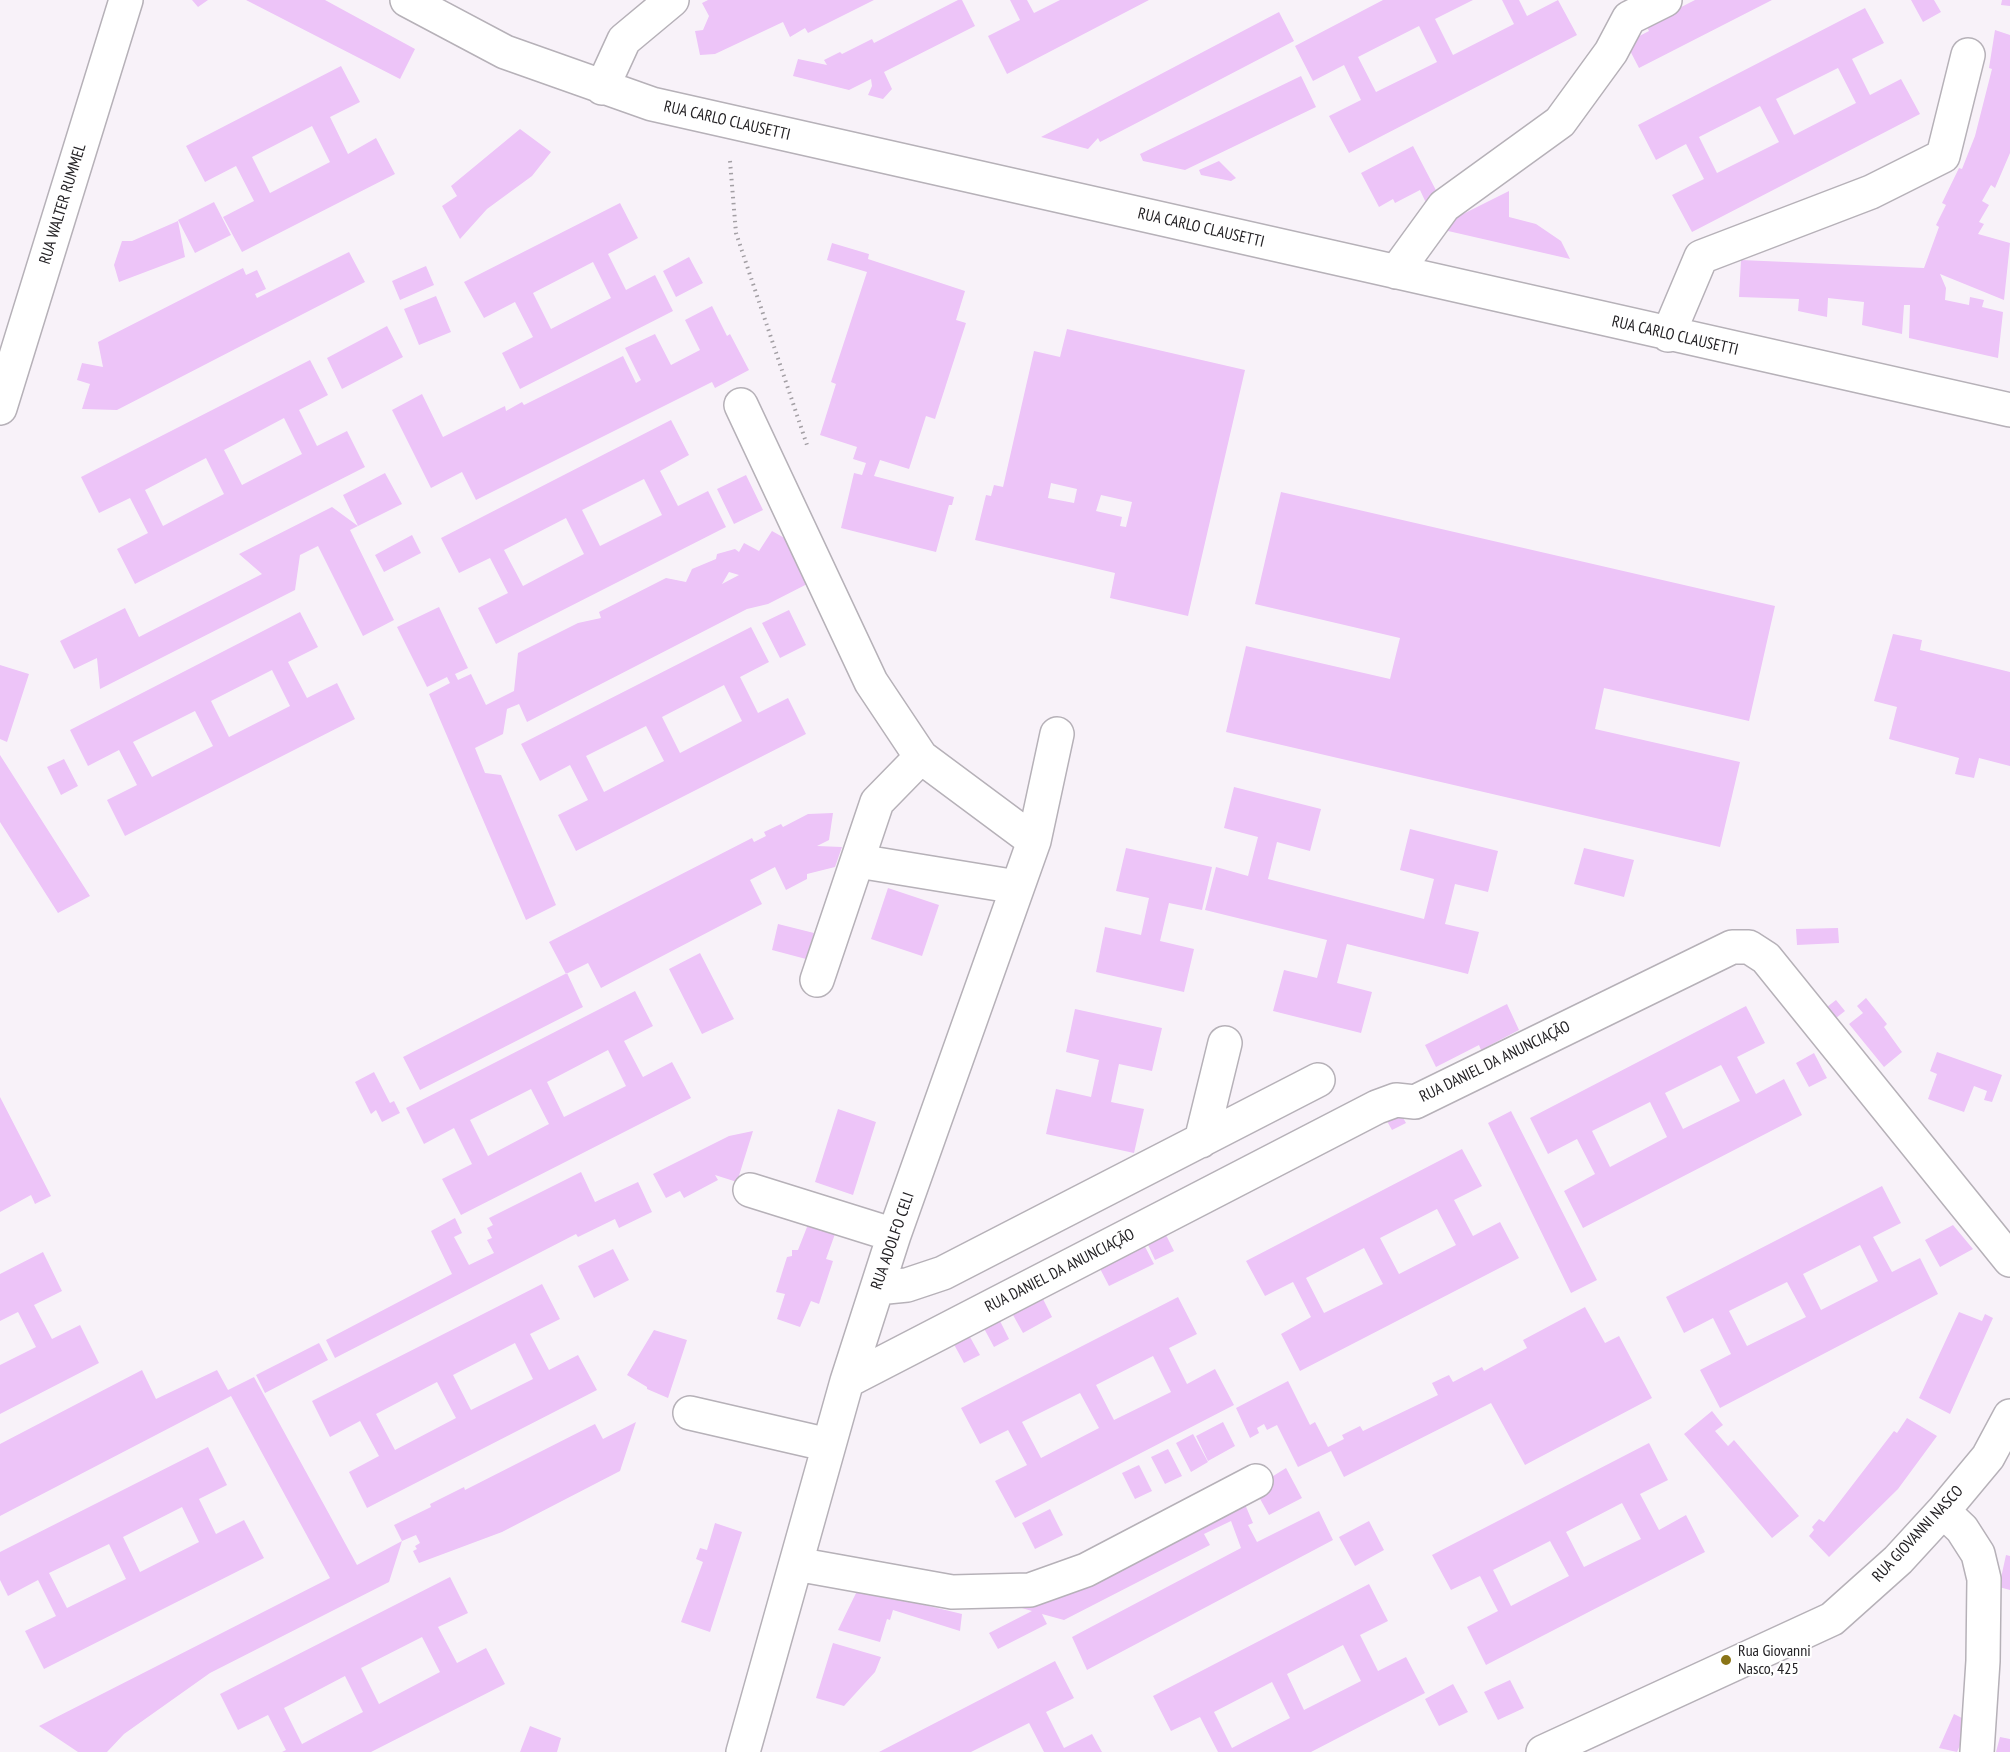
<!DOCTYPE html>
<html>
<head>
<meta charset="utf-8">
<style>
  body { margin:0 }
  canvas { display:block; background:#f8f2f9 }
</style>
</head>
<body>
<canvas width="2010" height="1752"></canvas>
<script>
const g = document.querySelector('canvas').getContext('2d');
g.lineJoin = 'round';
function fill(path, color) { g.fillStyle = color; g.fill(path, 'evenodd'); }
const toPath = rows => new Path2D(rows.map(r => 'M' + r).join(''));
function stroke(path, color, width, dash) { g.strokeStyle = color; g.lineWidth = width; g.lineCap = dash ? 'butt' : 'round'; g.setLineDash(dash || []); g.stroke(path); }
function write(font, color, halo, rows, align = 'center') {
  g.font = font + ' "PT Sans Narrow",sans-serif'; g.lineWidth = 4.5; g.setLineDash([]); g.textBaseline = 'middle'; g.strokeStyle = halo; g.fillStyle = color; for (const [text, x, y, turn = 0] of rows) {
    g.save(); g.translate(x, y); g.rotate((+turn || 0) * Math.PI / 180); g.textAlign = isNaN(turn) ? turn : align; if (halo) g.strokeText(text, 0, 0); g.fillText(text, 0, 0); g.restore();
  }
}
fill(toPath([
  [192,0,208,0,198,7],
  [246,0,325,0,415,49,400,79],
  [708,0,874,0,808,33,805,28,790,37,783,22,715,54,700,55,695,31,703,30,709,16,702,3],
  [958,0,962,0,975,26,884,72,892,89,883,99,868,95,872,86,871,79,849,90,793,76,798,59,827,65,824,60,840,52,842,54,872,39,874,43],
  [1010,0,1027,0,1034,13,1060,0,1149,0,1007,74,988,36,1020,20],
  [1383,0,1473,0,1435,19,1453,55,1514,24,1502,0,1519,0,1527,16,1558,0,1577,35,1349,153,1329,116,1361,100,1344,65,1313,81,1295,46],
  [1419,26,1437,62,1376,92,1358,57],
  [1695,0,1772,0,1639,68,1626,43,1649,31,1646,25],
  [1911,0,1934,0,1941,12,1923,22],
  [2002,0,2010,0,2010,6,2001,5],
  [1865,8,1884,43,1852,59,1870,95,1901,79,1920,114,1692,232,1672,195,1704,179,1686,144,1656,160,1638,125],
  [1838,68,1856,103,1794,135,1776,99],
  [1760,106,1779,142,1717,173,1699,137],
  [1279,12,1294,41,1154,114,1100,142,1098,138,1088,149,1041,137],
  [1995,30,2010,35,2010,153,1995,188,1991,185,1982,201,1989,205,1979,222,1984,224,1978,234,2010,243,2004,300,1940,274,1946,288,1945,300,1969,305,1970,297,1984,300,1982,307,2003,312,1998,358,1909,338,1910,305,1904,305,1902,334,1862,325,1864,302,1828,298,1827,317,1798,311,1799,299,1739,297,1741,260,1924,268,1939,227,1936,225,1946,205,1942,203,1959,168,1962,169,1975,136,1992,69,1989,68],
  [341,66,360,102,330,117,348,154,376,138,395,174,242,252,223,217,254,201,236,166,205,182,186,146],
  [312,126,330,162,270,193,252,157],
  [1301,76,1316,107,1185,170,1143,161,1140,154],
  [520,129,551,152,532,176,487,209,460,239,442,206,457,196,451,186],
  [1413,146,1440,198,1427,205,1420,190,1395,203,1393,199,1379,207,1361,173],
  [1219,161,1236,178,1231,181,1201,175,1199,170],
  [1509,191,1509,217,1536,224,1561,241,1570,259,1435,228],
  [214,202,231,235,195,253,178,220],
  [620,203,638,238,608,254,626,290,655,275,673,311,520,389,502,353,533,337,515,302,484,318,464,282],
  [593,262,611,298,551,329,533,293],
  [178,221,185,257,119,282,114,265,122,241,132,241],
  [832,243,869,254,868,259,965,291,956,320,966,323,935,419,926,416,909,469,880,460,874,476,954,497,952,505,949,505,936,552,841,528,854,473,862,475,866,463,853,459,857,447,820,435,836,384,831,382,867,272,827,260],
  [349,252,365,282,117,410,82,409,90,384,77,380,82,363,103,367,98,342,243,268,246,275,257,270,266,289,255,294,257,298],
  [689,257,703,283,676,297,663,271],
  [426,266,434,285,400,300,392,281],
  [436,296,451,332,419,345,404,309],
  [712,306,727,336,730,334,749,370,715,388,712,382,476,500,462,472,431,488,392,410,422,394,443,437,505,406,506,411,522,402,524,405,623,356,636,383,641,380,625,348,655,334,671,365,700,350,685,320],
  [387,326,403,357,342,389,327,358],
  [1067,329,1245,370,1188,616,1110,598,1115,573,975,540,986,495,991,496,994,485,1003,487,1034,351,1060,357],
  [1051,483,1077,489,1074,503,1048,498],
  [1101,495,1132,502,1126,527,1120,526,1122,517,1096,511],
  [310,360,328,395,299,410,317,446,347,431,365,467,135,584,117,549,148,533,130,498,99,513,81,477],
  [284,418,302,454,242,485,224,450],
  [206,458,224,494,163,526,145,490],
  [671,420,689,455,660,471,678,506,708,491,726,527,496,644,478,608,508,593,490,558,459,573,441,538],
  [644,479,662,515,600,546,582,510],
  [566,518,584,554,523,586,504,550],
  [385,473,402,504,358,526,343,495],
  [746,475,763,510,734,524,717,489],
  [1281,492,1775,606,1749,721,1604,688,1595,729,1740,762,1720,847,1226,732,1246,646,1390,679,1400,638,1255,604],
  [332,507,358,526,350,530,394,620,363,636,318,546,300,555,295,590,100,689,97,658,74,669,60,641,125,608,139,637,262,574,239,554],
  [772,531,797,545,815,580,768,604,747,609,527,722,519,704,507,709,503,734,475,748,485,773,501,775,556,905,526,920,429,694,450,683,447,677,427,687,397,627,439,607,468,668,455,674,458,680,471,674,486,705,514,691,518,653,578,623,601,618,599,612,666,578,686,582,692,569,716,559,717,554,735,549,739,552,744,543,759,551],
  [729,572,739,575,722,584],
  [412,535,421,553,384,572,375,555],
  [789,610,806,645,780,658,762,623],
  [300,612,318,647,288,662,307,698,337,683,355,719,125,836,107,800,137,785,119,750,88,766,70,730],
  [272,670,290,706,229,737,211,701],
  [195,711,213,746,152,777,133,742],
  [751,627,769,662,740,677,758,713,788,698,806,734,576,851,558,815,588,800,570,765,540,781,521,744],
  [724,685,742,721,680,753,662,717],
  [646,726,664,761,604,792,586,756],
  [1893,634,1922,640,1920,650,2010,672,2010,766,1979,758,1974,778,1955,774,1959,758,1889,739,1897,707,1874,701],
  [0,665,29,674,7,742,0,739],
  [0,755,90,896,58,913,0,822],
  [64,759,78,786,61,795,47,767],
  [1234,787,1321,809,1310,851,1277,842,1268,879,1424,919,1434,879,1400,870,1410,829,1498,851,1488,892,1455,884,1445,924,1479,932,1468,974,1347,944,1337,983,1372,992,1361,1033,1273,1011,1284,970,1317,978,1327,940,1205,910,1216,867,1248,876,1258,837,1224,828],
  [833,813,829,840,817,846,842,847,835,867,807,874,807,879,786,890,775,867,750,880,762,904,601,988,588,963,566,974,549,942,752,838,754,842,766,836,764,832,781,824,783,827,808,814],
  [1126,848,1212,867,1202,910,1169,903,1160,941,1194,949,1184,992,1096,972,1105,927,1141,935,1149,898,1116,891],
  [1584,848,1634,860,1624,897,1574,884],
  [888,888,939,905,922,956,871,939],
  [778,924,814,933,806,959,772,950],
  [1838,928,1839,943,1797,945,1796,929],
  [700,953,734,1019,702,1034,669,969],
  [567,973,583,1007,420,1090,403,1057],
  [635,991,653,1026,624,1041,643,1077,672,1062,691,1098,461,1215,442,1179,472,1164,454,1128,424,1144,406,1108],
  [608,1050,626,1086,564,1117,547,1082],
  [531,1089,549,1124,488,1156,470,1120],
  [1866,998,1887,1024,1884,1027,1902,1052,1884,1067,1849,1024,1863,1013,1857,1006],
  [1836,1000,1845,1011,1836,1018,1827,1007],
  [1507,1004,1519,1030,1481,1050,1479,1045,1436,1067,1425,1045],
  [1746,1006,1765,1043,1737,1057,1756,1094,1784,1079,1802,1115,1583,1228,1564,1191,1595,1174,1577,1139,1548,1154,1530,1118],
  [1721,1065,1740,1101,1683,1129,1665,1093],
  [1650,1102,1667,1137,1610,1167,1592,1131],
  [1075,1009,1162,1028,1152,1071,1119,1064,1111,1102,1144,1109,1134,1153,1046,1134,1056,1089,1091,1097,1099,1060,1066,1052],
  [1937,1052,2002,1075,1992,1102,1984,1100,1987,1091,1974,1086,1964,1112,1928,1099,1937,1074,1930,1071],
  [1814,1053,1827,1078,1809,1087,1796,1063],
  [374,1072,390,1103,394,1101,400,1113,382,1122,376,1110,371,1114,355,1082],
  [0,1097,51,1196,35,1204,31,1195,0,1212],
  [1397,1107,1406,1123,1392,1130,1383,1114],
  [838,1109,876,1122,853,1195,815,1182],
  [1511,1111,1597,1280,1571,1293,1488,1123],
  [753,1131,737,1182,715,1175,718,1180,684,1198,680,1191,666,1198,653,1174,729,1136],
  [1462,1149,1482,1186,1454,1200,1473,1236,1500,1222,1519,1258,1300,1371,1281,1334,1311,1317,1293,1282,1265,1296,1246,1261],
  [1437,1209,1456,1245,1399,1274,1380,1238],
  [1364,1248,1383,1284,1324,1313,1306,1278],
  [581,1172,595,1202,638,1182,652,1212,619,1228,615,1219,578,1237,576,1234,335,1358,326,1340,452,1274,431,1231,455,1218,462,1233,454,1237,469,1265,494,1253,487,1240,492,1238,487,1228,493,1225,489,1218],
  [1882,1186,1901,1223,1873,1237,1892,1272,1920,1258,1938,1294,1720,1408,1700,1370,1731,1354,1713,1318,1684,1333,1666,1297],
  [1860,1245,1878,1281,1821,1310,1803,1274],
  [1787,1282,1806,1317,1747,1346,1729,1311],
  [809,1222,835,1234,826,1259,833,1261,819,1304,811,1301,800,1327,777,1319,785,1294,776,1292,787,1257,792,1256,792,1250,798,1250],
  [1953,1225,1973,1249,1940,1267,1925,1240],
  [1162,1227,1174,1251,1155,1260,1144,1236],
  [1141,1239,1154,1264,1109,1286,1096,1261],
  [613,1249,629,1280,594,1298,578,1266],
  [43,1252,62,1291,34,1305,52,1339,80,1325,99,1363,0,1414,0,1365,36,1347,18,1312,0,1321,0,1274],
  [542,1284,560,1319,530,1334,549,1370,578,1355,597,1390,367,1508,349,1472,379,1456,360,1421,330,1437,312,1401],
  [515,1343,533,1379,471,1410,453,1375],
  [437,1382,456,1418,395,1450,376,1414],
  [1039,1291,1052,1317,1023,1333,1008,1306],
  [1178,1297,1197,1334,1169,1348,1187,1384,1215,1369,1234,1405,1015,1518,995,1481,1027,1465,1008,1430,980,1444,961,1408],
  [1153,1356,1171,1392,1114,1420,1096,1385],
  [1080,1393,1099,1428,1041,1458,1022,1422],
  [1585,1307,1605,1343,1619,1336,1652,1398,1525,1465,1491,1403,1344,1477,1331,1451,1298,1467,1277,1425,1267,1430,1264,1424,1257,1428,1259,1433,1250,1438,1236,1408,1288,1381,1310,1425,1315,1422,1328,1447,1344,1439,1342,1435,1360,1426,1363,1431,1438,1395,1432,1383,1449,1375,1453,1382,1482,1367,1484,1371,1527,1348,1523,1340],
  [1959,1312,1982,1321,1985,1314,1993,1318,1950,1414,1919,1398],
  [996,1313,1009,1339,994,1347,980,1321],
  [965,1328,980,1355,964,1363,950,1337],
  [654,1330,687,1340,668,1398,647,1389,647,1387,627,1375],
  [319,1343,328,1360,265,1393,256,1375],
  [142,1370,156,1399,217,1370,228,1390,254,1377,357,1565,402,1541,389,1582,210,1673,124,1734,107,1752,78,1752,39,1726,330,1578,231,1396,0,1516,0,1444],
  [1712,1411,1723,1425,1715,1431,1728,1446,1734,1440,1799,1516,1772,1538,1684,1434],
  [1907,1418,1937,1436,1898,1489,1829,1557,1809,1536,1814,1530,1812,1527,1819,1519,1824,1522,1894,1431,1897,1433],
  [636,1422,620,1471,502,1532,419,1563,413,1551,417,1549,415,1546,420,1543,416,1535,402,1541,394,1525,431,1507,430,1504,464,1487,465,1490,595,1424,603,1439],
  [1223,1422,1235,1446,1208,1461,1196,1436],
  [1193,1434,1208,1462,1191,1472,1176,1443],
  [1649,1443,1668,1480,1640,1494,1659,1530,1686,1515,1705,1552,1486,1665,1467,1627,1498,1611,1480,1576,1451,1590,1432,1555],
  [1622,1503,1641,1539,1584,1567,1566,1532],
  [1550,1541,1569,1576,1511,1606,1493,1570],
  [208,1447,227,1485,199,1499,216,1534,244,1520,264,1558,44,1669,25,1631,56,1616,38,1580,8,1596,0,1580,0,1552],
  [182,1507,199,1542,140,1572,123,1537],
  [109,1544,126,1579,67,1608,49,1573],
  [1168,1449,1182,1476,1165,1484,1151,1457],
  [1139,1465,1152,1491,1135,1499,1122,1473],
  [1286,1468,1302,1498,1269,1515,1254,1488],
  [1244,1502,1253,1523,1248,1525,1257,1542,1319,1511,1333,1540,1087,1670,1072,1637,1241,1548,1231,1521,1204,1534,1210,1545,1064,1620,1042,1614,1047,1624,998,1649,989,1633,1032,1611,1015,1606,1043,1593,1045,1602,1086,1586,1203,1529,1201,1524],
  [1050,1509,1063,1535,1035,1549,1022,1523],
  [1369,1521,1384,1550,1355,1566,1339,1537],
  [715,1523,742,1532,710,1632,681,1622,703,1562,696,1559,700,1548,707,1550],
  [2006,1555,2010,1556,2010,1590,1999,1587],
  [450,1577,468,1613,438,1627,457,1663,486,1648,505,1684,371,1752,282,1752,286,1750,268,1715,238,1730,220,1694],
  [422,1637,440,1672,379,1704,361,1668],
  [345,1676,363,1712,302,1744,284,1708],
  [1369,1584,1388,1621,1360,1635,1378,1671,1406,1657,1425,1693,1311,1752,1218,1752,1200,1717,1171,1731,1153,1696],
  [1343,1645,1361,1681,1304,1710,1287,1674],
  [1272,1682,1290,1718,1232,1748,1214,1712],
  [858,1589,962,1614,960,1631,893,1610,890,1620,887,1619,880,1642,838,1630],
  [833,1643,881,1657,875,1672,844,1706,816,1698],
  [1055,1661,1074,1698,1046,1712,1064,1748,1092,1734,1102,1752,1044,1752,1029,1723,971,1752,879,1752],
  [1510,1680,1524,1708,1498,1720,1484,1692],
  [1453,1684,1468,1712,1439,1726,1425,1699],
  [1954,1714,1970,1722,1957,1752,1939,1748],
  [530,1726,561,1738,557,1752,520,1752],
  [2000,1737,2010,1739,2010,1752,1996,1752]
]), '#edc4f8');
const minor = toPath([
  [407,0,505,52,652,104,2010,410],
  [602,88,624,40,672,0],
  [1396,272,1444,206,1560,122,1611,52,1629,18,1665,0],
  [1668,335,1701,257,1871,192,1943,156,1968,55],
  [741,405,871,682,921,757,1034,841],
  [0,408,126,0],
  [858,861,1017,887],
  [817,980,877,802,921,757],
  [1201,1141,1225,1043],
  [750,1190,894,1235],
  [877,1288,907,1285,943,1273,1318,1080],
  [847,1381,1377,1107,1396,1100,1415,1102,1732,947,1749,947,1766,958,2010,1260],
  [690,1413,829,1445],
  [1943,1511,1962,1529,1978,1554,1984,1579,1983,1661,1977,1752],
  [796,1564,952,1592,1030,1590,1086,1570,1256,1481],
  [743,1752,847,1381,894,1235,1034,841,1057,734],
  [1543,1752,1832,1619,1898,1560,1943,1511,1988,1457,2010,1416]
]);
stroke(minor, '#b6b1b8', 36);
stroke(toPath([
  [730,161,736,233,807,445]
]), '#a39fa4', 4, [1.5, 4.5]);
stroke(minor, '#fff', 33);
for (const [x, y, r, color] of [
  [1726,1660,6,"#8a7417"]
]) { const dot = new Path2D(); dot.arc(x, y, r, 0, 2 * Math.PI); g.fillStyle = color; g.fill(dot); stroke(dot, '#fff', 2); }
write('16px', '#232124', '#fff', [
  ["RUA CARLO CLAUSETTI",727,121,13],
  ["RUA WALTER RUMMEL",63,204,-73],
  ["RUA CARLO CLAUSETTI",1201,228,13],
  ["RUA CARLO CLAUSETTI",1675,336,13],
  ["RUA DANIEL DA ANUNCIAÇÃO",1495,1062,-26],
  ["RUA ADOLFO CELI",893,1241,-71],
  ["RUA DANIEL DA ANUNCIAÇÃO",1060,1271,-27],
  ["RUA GIOVANNI NASCO",1918,1534,-47]
]);
write('16px', '#232124', '#fff', [
  ["Rua Giovanni",1738,1651],
  ["Nasco, 425",1738,1669]
], 'left');
</script>
</body>
</html>
